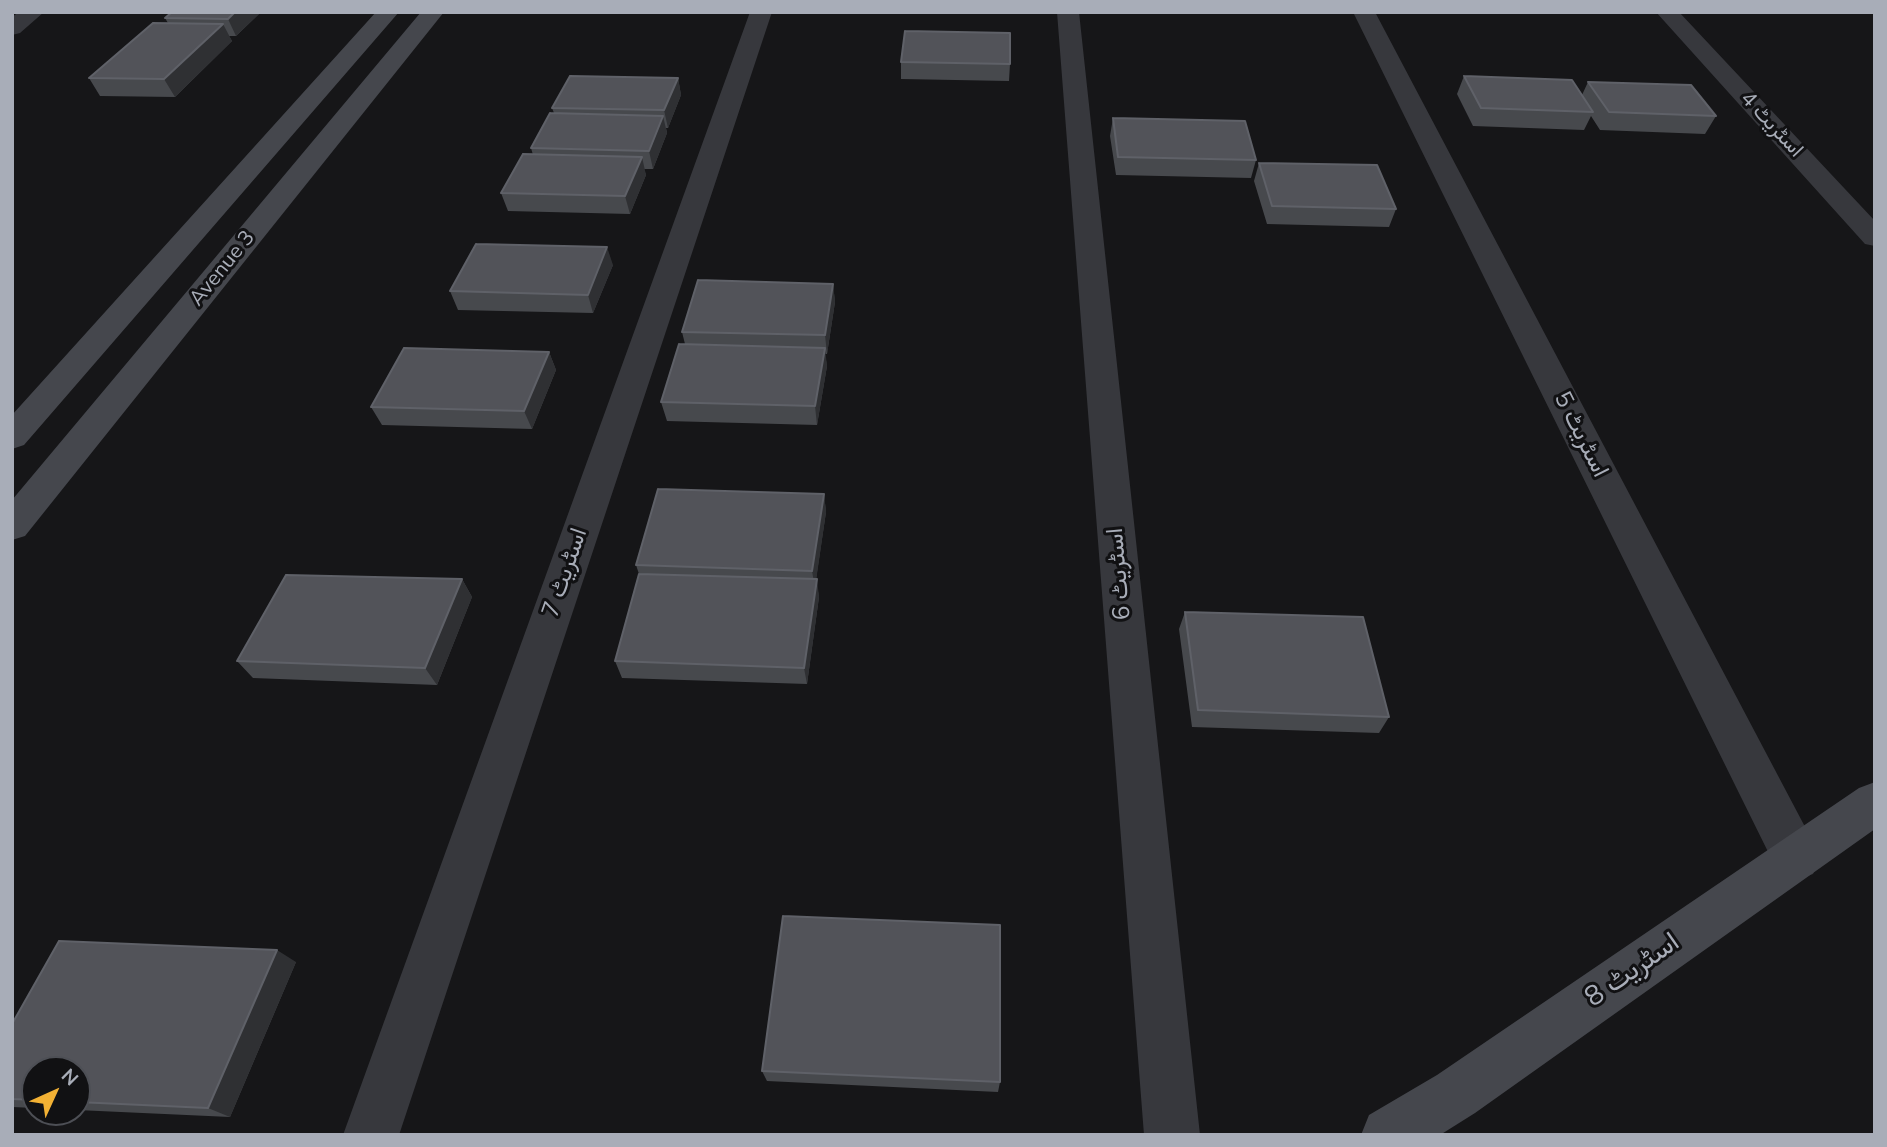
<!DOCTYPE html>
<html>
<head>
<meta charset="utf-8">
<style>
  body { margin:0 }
  #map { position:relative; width:1887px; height:1147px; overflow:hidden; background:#161618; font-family:"Nunito Sans",sans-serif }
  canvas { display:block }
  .frame { position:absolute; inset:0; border:14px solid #a8adb8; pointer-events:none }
  .north { position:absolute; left:21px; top:1056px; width:70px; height:70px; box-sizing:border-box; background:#111113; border:2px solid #4d4f55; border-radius:50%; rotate:45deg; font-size:19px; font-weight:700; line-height:28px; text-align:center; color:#a8adb8 }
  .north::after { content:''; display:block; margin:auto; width:24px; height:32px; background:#f2b134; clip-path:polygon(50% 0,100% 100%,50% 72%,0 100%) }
</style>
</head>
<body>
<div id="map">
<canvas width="1887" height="1147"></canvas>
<div class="frame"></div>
<div class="north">N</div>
</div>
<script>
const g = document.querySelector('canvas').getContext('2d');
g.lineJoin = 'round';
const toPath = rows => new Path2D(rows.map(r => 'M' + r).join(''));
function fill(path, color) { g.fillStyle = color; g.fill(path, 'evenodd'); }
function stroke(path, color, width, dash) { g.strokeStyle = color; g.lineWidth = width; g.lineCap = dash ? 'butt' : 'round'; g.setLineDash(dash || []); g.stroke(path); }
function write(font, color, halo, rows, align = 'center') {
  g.font = font + ' "Nunito Sans",Vazirmatn,sans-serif'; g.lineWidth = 6; g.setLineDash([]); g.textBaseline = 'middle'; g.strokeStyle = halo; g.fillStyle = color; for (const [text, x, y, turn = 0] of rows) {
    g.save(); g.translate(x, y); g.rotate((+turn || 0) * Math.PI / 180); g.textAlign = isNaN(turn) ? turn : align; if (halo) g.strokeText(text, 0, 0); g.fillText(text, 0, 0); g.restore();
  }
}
fill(toPath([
  [19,12,44,12,20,33,12,35,12,17,19,12],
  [750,12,772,12,399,1135,343,1135,750,12],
  [1057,12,1079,12,1200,1135,1144,1135,1057,12],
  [1353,12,1375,12,1813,842,1820,858,1813,874,1796,880,1779,874,1353,12],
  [1656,12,1679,12,1875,221,1875,246,1865,244,1656,12]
]), '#37383d');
fill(toPath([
  [376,12,399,12,24,445,12,449,12,415,376,12],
  [421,12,444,12,25,536,12,540,12,500,421,12],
  [1875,782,1875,829,1475,1113,1440,1135,1361,1135,1369,1115,1437,1075,1859,788,1875,782]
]), '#45474d');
fill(toPath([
  [261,12,236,36,229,36,232,41,175,97,100,96,89,78,168,23,165,18],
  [901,62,1010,64,1009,81,901,79],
  [1464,76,1582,95,1588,82,1716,116,1705,134,1600,130,1591,116,1584,130,1473,126,1457,94],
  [678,78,681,95,668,128,666,128,667,133,653,169,644,169,646,175,630,214,508,211,501,193,533,155,531,148,554,113,552,108],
  [1113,118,1256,160,1251,178,1116,175,1110,136],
  [1259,163,1396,209,1389,227,1267,224,1254,181],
  [613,265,593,313,458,310,450,291],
  [833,284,835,302,827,354,825,354,827,366,817,425,667,421,661,402,685,344,682,332],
  [549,352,556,370,532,429,382,425,371,407],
  [824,494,826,512,816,579,819,597,807,684,622,678,615,661,639,574,636,565],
  [462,579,472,597,437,685,253,678,237,661],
  [1185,612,1389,717,1379,733,1192,727,1179,629],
  [296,962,230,1117,77,1110,77,1070,35,1070,35,1108,12,1107,12,1024],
  [762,1071,1000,1082,998,1092,767,1081]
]), '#47494d');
fill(toPath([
  [235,12,261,12,236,36,228,19],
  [223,24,232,41,175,97,164,79],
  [678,78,681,95,668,128,664,110],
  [663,116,667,133,653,169,649,151],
  [642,157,646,175,630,214,625,196],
  [607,247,613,265,593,313,588,295],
  [833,284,835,302,827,354,825,335],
  [825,348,827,366,817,425,815,406],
  [549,352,556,370,532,429,524,411],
  [824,494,826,512,815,588,812,571],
  [462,579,472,597,437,685,425,668],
  [817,579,819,597,807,684,804,668],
  [277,950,296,962,230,1117,208,1108]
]), '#2f3033');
const building = toPath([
  [172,12,235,12,228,19,165,18,172,12],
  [153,23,223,24,164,79,89,78,153,23],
  [905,31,1010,33,1010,64,901,62,905,31],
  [570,76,678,78,664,110,552,108,570,76],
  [1464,76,1572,80,1593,112,1481,108,1464,76],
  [1588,82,1691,85,1716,116,1609,112,1588,82],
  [550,113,663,116,649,151,531,148,550,113],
  [1113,118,1245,121,1256,160,1118,157,1113,118],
  [523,154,642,157,625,196,501,193,523,154],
  [1259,163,1377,165,1396,209,1272,206,1259,163],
  [476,244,607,247,588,295,450,291,476,244],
  [698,280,833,284,825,335,682,332,698,280],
  [679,344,825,348,815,406,661,402,679,344],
  [404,348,549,352,524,411,371,407,404,348],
  [658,489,824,494,812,571,636,565,658,489],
  [639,574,817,579,804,668,615,661,639,574],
  [286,575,462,579,425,668,237,661,286,575],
  [1185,612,1363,617,1389,717,1198,710,1185,612],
  [783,916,1000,925,1000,1082,762,1071,783,916],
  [59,941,277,950,208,1108,77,1102,77,1070,35,1070,35,1100,12,1099,12,1024,59,941]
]);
fill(building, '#525359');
stroke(building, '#5f6168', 2);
write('21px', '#a8adb8', '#111113', [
  ["اسٹریٹ 4",1771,125,47],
  ["Avenue 3",223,269,-51]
]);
write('24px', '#a8adb8', '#111113', [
  ["اسٹریٹ 5",1580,435,63],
  ["اسٹریٹ 7",566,573,-71],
  ["اسٹریٹ 6",1120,574,-95]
]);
write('28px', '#a8adb8', '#111113', [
  ["اسٹریٹ 8",1633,971,-35]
]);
</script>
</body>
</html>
